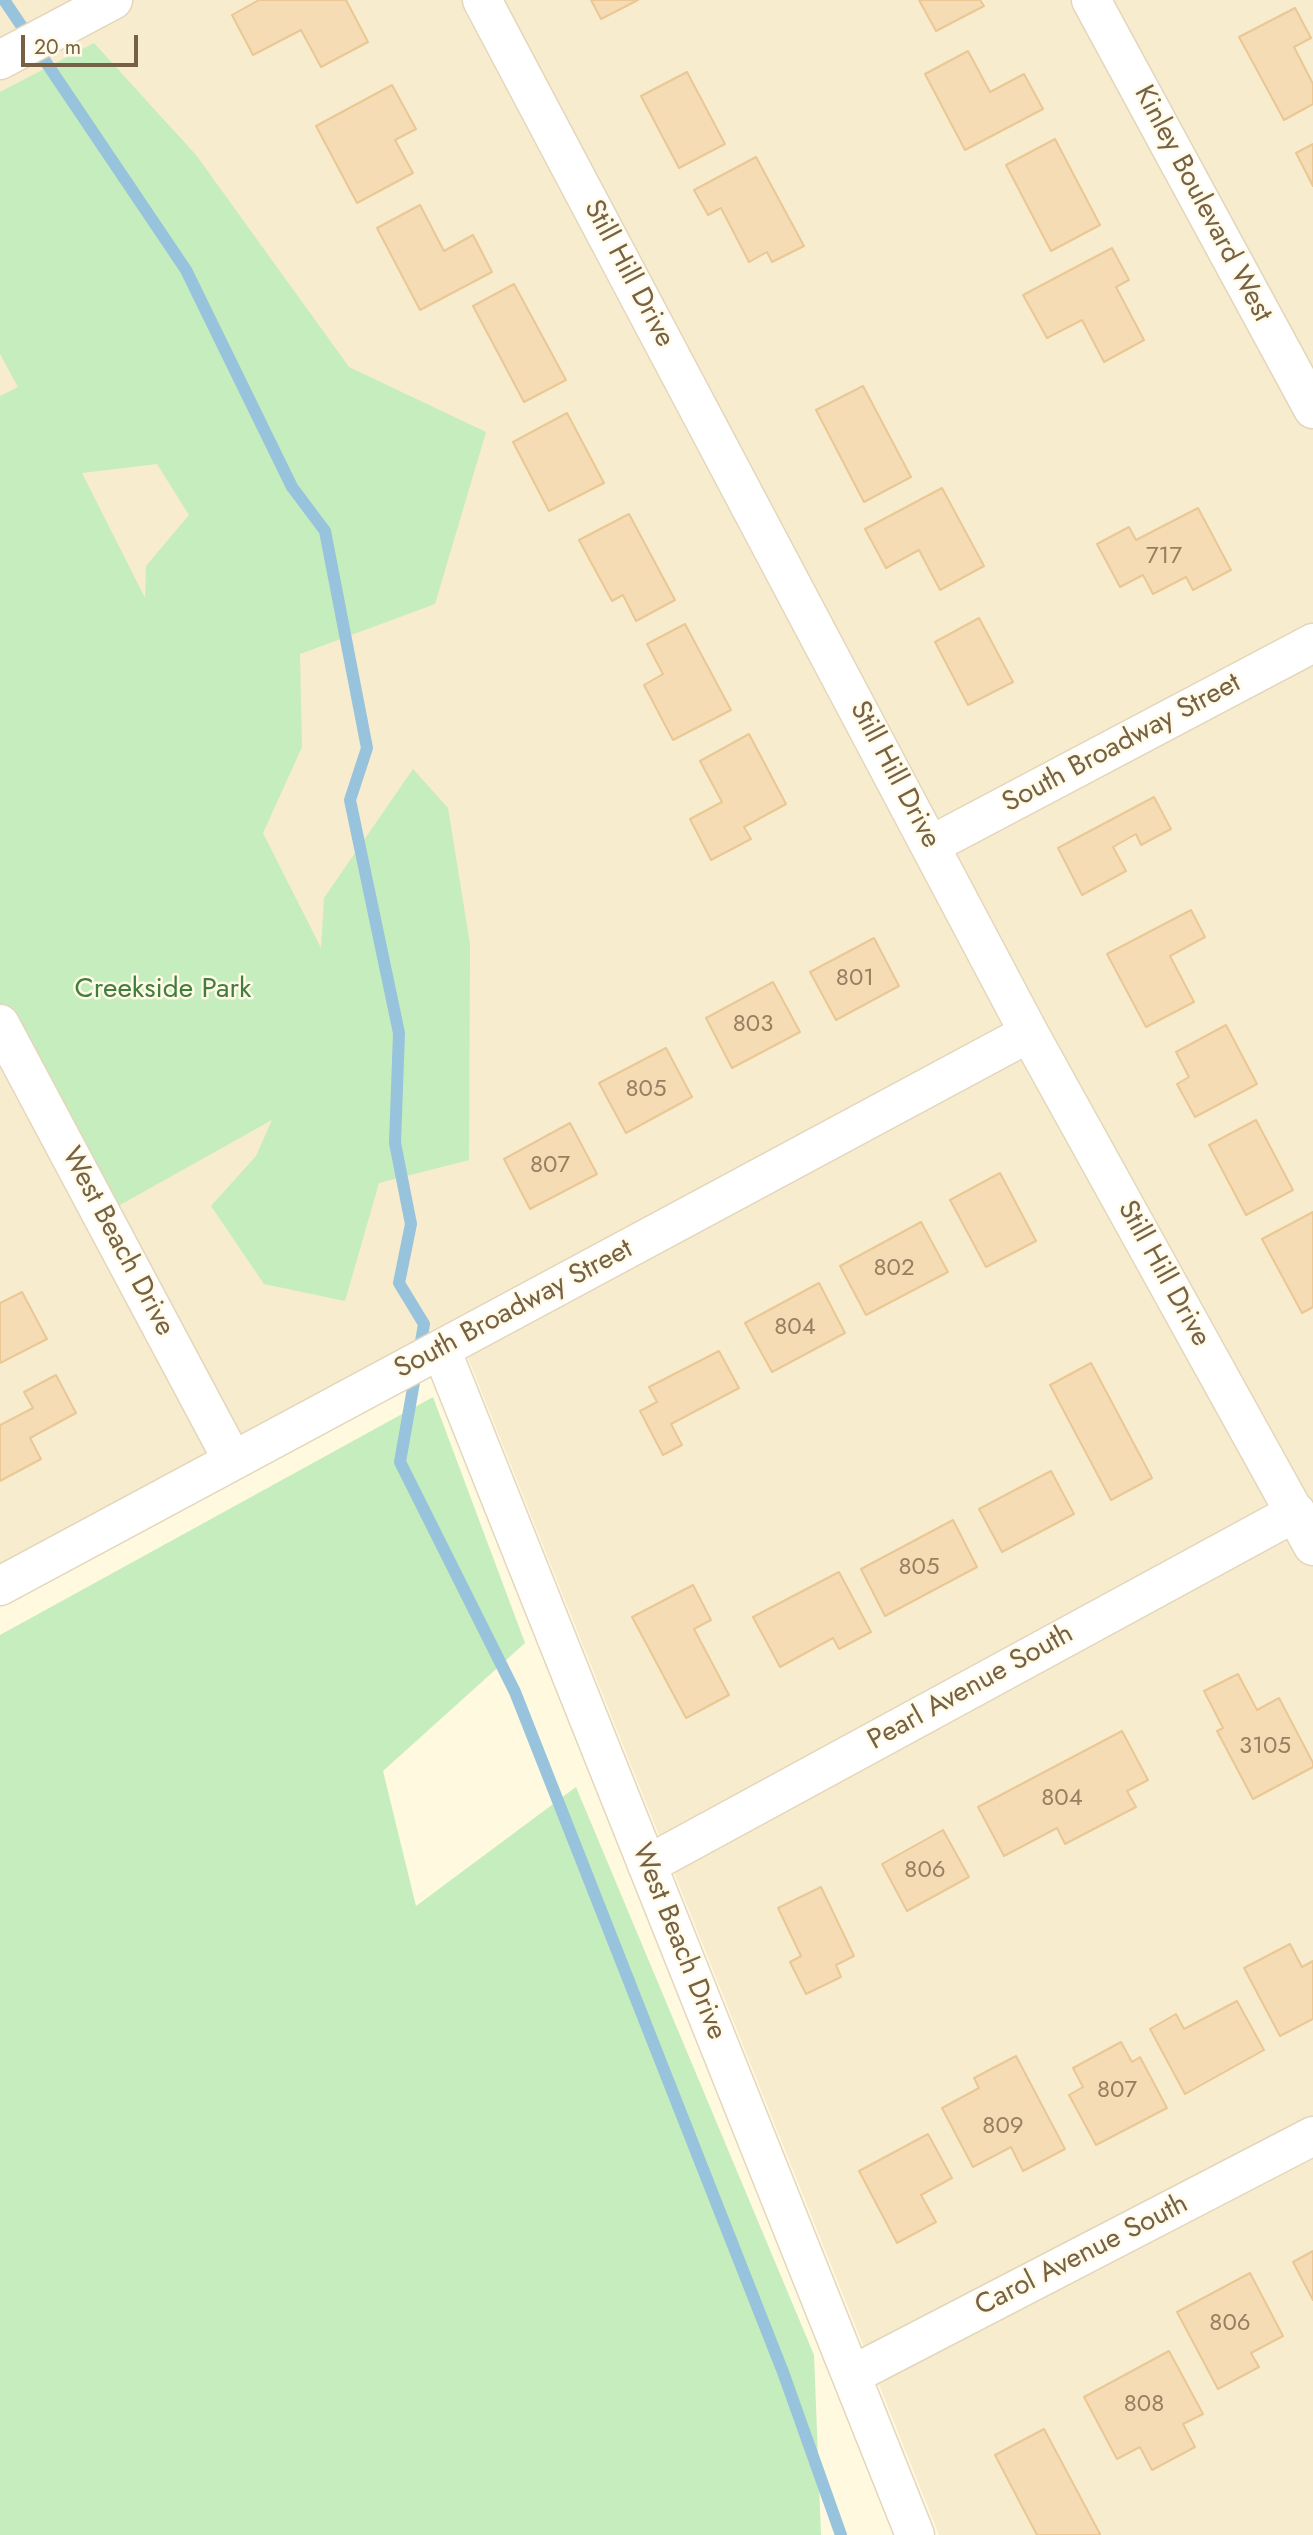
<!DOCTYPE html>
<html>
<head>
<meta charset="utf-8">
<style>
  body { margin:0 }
  #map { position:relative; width:1313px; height:2535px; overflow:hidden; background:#fef9df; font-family:Jost,sans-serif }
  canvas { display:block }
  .scale { position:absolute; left:21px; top:35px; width:117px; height:32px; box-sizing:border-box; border:4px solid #776145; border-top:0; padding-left:9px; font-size:21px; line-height:24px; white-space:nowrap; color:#776145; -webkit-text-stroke:5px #fffbe8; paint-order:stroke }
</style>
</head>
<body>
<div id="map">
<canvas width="1313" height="2535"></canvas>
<div class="scale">20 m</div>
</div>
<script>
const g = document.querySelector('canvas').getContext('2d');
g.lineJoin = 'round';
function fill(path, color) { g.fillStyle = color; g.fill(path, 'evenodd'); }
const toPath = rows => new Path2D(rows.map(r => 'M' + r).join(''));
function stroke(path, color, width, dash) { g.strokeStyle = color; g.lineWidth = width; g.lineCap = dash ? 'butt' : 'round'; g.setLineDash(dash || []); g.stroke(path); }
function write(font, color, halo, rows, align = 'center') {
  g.font = font + ' Jost,sans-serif'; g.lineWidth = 5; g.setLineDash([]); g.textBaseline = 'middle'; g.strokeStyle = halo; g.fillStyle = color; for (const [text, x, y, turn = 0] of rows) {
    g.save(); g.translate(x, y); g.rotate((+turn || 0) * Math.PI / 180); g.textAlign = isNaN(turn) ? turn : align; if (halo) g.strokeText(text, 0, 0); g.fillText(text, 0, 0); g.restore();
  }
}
fill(toPath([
  [0,0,1313,0,1313,2535,939,2535,454,1323,0,1565]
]), '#f7eccd');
fill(toPath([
  [94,43,196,155,349,367,486,432,435,604,300,654,302,747,263,833,321,948,324,898,413,769,448,808,470,944,469,1160,379,1183,345,1301,264,1284,211,1206,256,1156,272,1120,102,1215,0,1024,0,396,18,387,0,354,0,92],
  [157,464,189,515,146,566,145,598,82,473],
  [433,1397,525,1643,383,1771,416,1906,576,1787,814,2355,821,2535,0,2535,0,1635]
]), '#c6edbd');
stroke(toPath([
  [4,0,186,270,292,487,325,531,367,748,350,800,399,1033,395,1143,411,1224,399,1283,424,1324,419,1353],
  [416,1371,400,1462,515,1692,783,2372,841,2535]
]), '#98c3dc', 12);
const building = toPath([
  [259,0,346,0,368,42,321,67,301,30,253,55,232,15,259,0],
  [591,0,638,0,601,19,591,0],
  [919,0,980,0,984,6,936,31,919,0],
  [1295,8,1311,38,1294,47,1313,84,1313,104,1284,120,1239,37,1295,8],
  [968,51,990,92,1024,74,1043,109,965,150,925,74,968,51],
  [687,72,725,144,679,168,641,96,687,72],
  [392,85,416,129,395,140,413,173,357,203,316,126,392,85],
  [1055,139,1100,225,1051,251,1006,165,1055,139],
  [1313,144,1313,186,1296,153,1313,144],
  [756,157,804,246,772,262,767,252,749,262,721,208,708,215,694,190,756,157],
  [420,205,444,251,473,235,492,272,420,310,377,228,420,205],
  [1112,248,1129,280,1116,287,1144,340,1104,362,1082,320,1047,338,1023,295,1112,248],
  [514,284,566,380,524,402,473,306,514,284],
  [863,386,911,477,864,502,816,410,863,386],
  [567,413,604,483,549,511,513,442,567,413],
  [942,488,984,566,940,590,919,550,886,568,865,529,942,488],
  [1198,508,1231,570,1193,590,1186,577,1153,594,1143,575,1120,587,1097,544,1129,527,1136,540,1198,508],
  [629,514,675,600,636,621,623,595,612,601,579,540,629,514],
  [979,618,1013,682,968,705,935,642,979,618],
  [685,624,731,710,673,740,644,685,663,674,647,644,685,624],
  [749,734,786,804,744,827,751,839,711,860,690,819,722,802,700,761,749,734],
  [1154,797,1171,829,1141,845,1136,834,1113,847,1126,871,1082,895,1058,848,1154,797],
  [1191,910,1205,937,1170,956,1194,1002,1146,1027,1107,954,1191,910],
  [874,938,899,986,836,1020,810,972,874,938],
  [773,982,800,1032,732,1068,706,1018,773,982],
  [1226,1025,1257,1084,1195,1117,1177,1084,1189,1077,1176,1052,1226,1025],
  [666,1048,692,1097,626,1133,599,1083,666,1048],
  [1256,1120,1293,1190,1246,1215,1209,1145,1256,1120],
  [570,1123,597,1174,530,1209,504,1159,570,1123],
  [1000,1173,1036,1241,986,1267,950,1200,1000,1173],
  [1313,1212,1313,1307,1302,1313,1262,1239,1313,1212],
  [921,1222,948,1272,866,1315,840,1266,921,1222],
  [819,1283,845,1333,772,1372,745,1323,819,1283],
  [22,1292,47,1339,0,1363,0,1303,22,1292],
  [719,1351,739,1388,671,1424,682,1445,663,1455,640,1411,657,1402,649,1387,719,1351],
  [1091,1363,1152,1478,1111,1500,1050,1385,1091,1363],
  [56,1375,76,1413,30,1438,41,1459,0,1481,0,1425,33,1408,24,1392,56,1375],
  [1051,1471,1074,1514,1002,1552,979,1509,1051,1471],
  [953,1520,977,1567,885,1616,861,1569,953,1520],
  [839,1572,871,1632,839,1649,833,1638,780,1667,753,1617,839,1572],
  [693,1585,711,1620,694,1629,729,1695,686,1718,632,1617,693,1585],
  [1238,1674,1257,1710,1279,1698,1313,1763,1313,1767,1253,1799,1217,1731,1223,1728,1204,1691,1238,1674],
  [1122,1731,1148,1780,1127,1791,1136,1807,1065,1844,1057,1828,1004,1856,978,1807,1122,1731],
  [943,1830,969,1877,907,1911,882,1864,943,1830],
  [821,1887,854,1956,836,1965,841,1977,806,1994,790,1962,801,1956,778,1908,821,1887],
  [1290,1944,1302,1967,1313,1961,1313,2019,1280,2036,1244,1968,1290,1944],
  [1237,2001,1264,2050,1185,2094,1150,2029,1176,2014,1184,2029,1237,2001],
  [1121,2042,1132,2062,1140,2057,1167,2108,1096,2145,1069,2095,1083,2087,1073,2068,1121,2042],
  [1016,2056,1065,2149,1023,2171,1011,2147,973,2167,942,2108,979,2088,974,2078,1016,2056],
  [928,2134,952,2178,921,2195,936,2222,897,2243,859,2171,928,2134],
  [1313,2251,1313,2300,1293,2262,1313,2251],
  [1250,2273,1283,2336,1251,2353,1259,2367,1218,2389,1177,2312,1250,2273],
  [1169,2351,1203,2414,1183,2424,1195,2447,1152,2470,1140,2447,1117,2459,1084,2397,1169,2351],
  [1044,2429,1100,2534,1098,2535,1037,2535,995,2455,1044,2429]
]);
fill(building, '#f6dcb4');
stroke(building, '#eac793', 2);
const minor = toPath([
  [482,0,1029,1033,1313,1546],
  [1091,0,1313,409],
  [0,60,113,0],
  [931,845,1313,643],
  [0,1024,233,1461],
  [441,1349,915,2535],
  [0,1586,1029,1033],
  [647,1865,1296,1512],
  [852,2375,1313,2136]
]);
stroke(minor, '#e3d6bb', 41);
stroke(minor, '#fff', 38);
write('24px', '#978061', null, [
  ["717",1164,557],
  ["801",855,979],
  ["803",753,1025],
  ["805",646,1090],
  ["807",550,1166],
  ["802",894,1269],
  ["804",795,1328],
  ["805",919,1568],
  ["3105",1265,1747],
  ["804",1062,1799],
  ["806",925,1871],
  ["807",1117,2091],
  ["809",1003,2127],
  ["806",1230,2324],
  ["808",1144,2405]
]);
write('28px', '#776145', '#fffbe8', [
  ["Kinley Boulevard West",1202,204,62],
  ["Still Hill Drive",628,274,62],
  ["South Broadway Street",1122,744,-28],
  ["Still Hill Drive",894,775,62],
  ["West Beach Drive",117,1242,62],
  ["Still Hill Drive",1163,1274,61],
  ["South Broadway Street",514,1310,-28],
  ["Pearl Avenue South",971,1688,-29],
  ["West Beach Drive",678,1942,68],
  ["Carol Avenue South",1082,2256,-27]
]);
write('28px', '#427e3b', '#fffbe8', [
  ["Creekside Park",163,990]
]);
</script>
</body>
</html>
